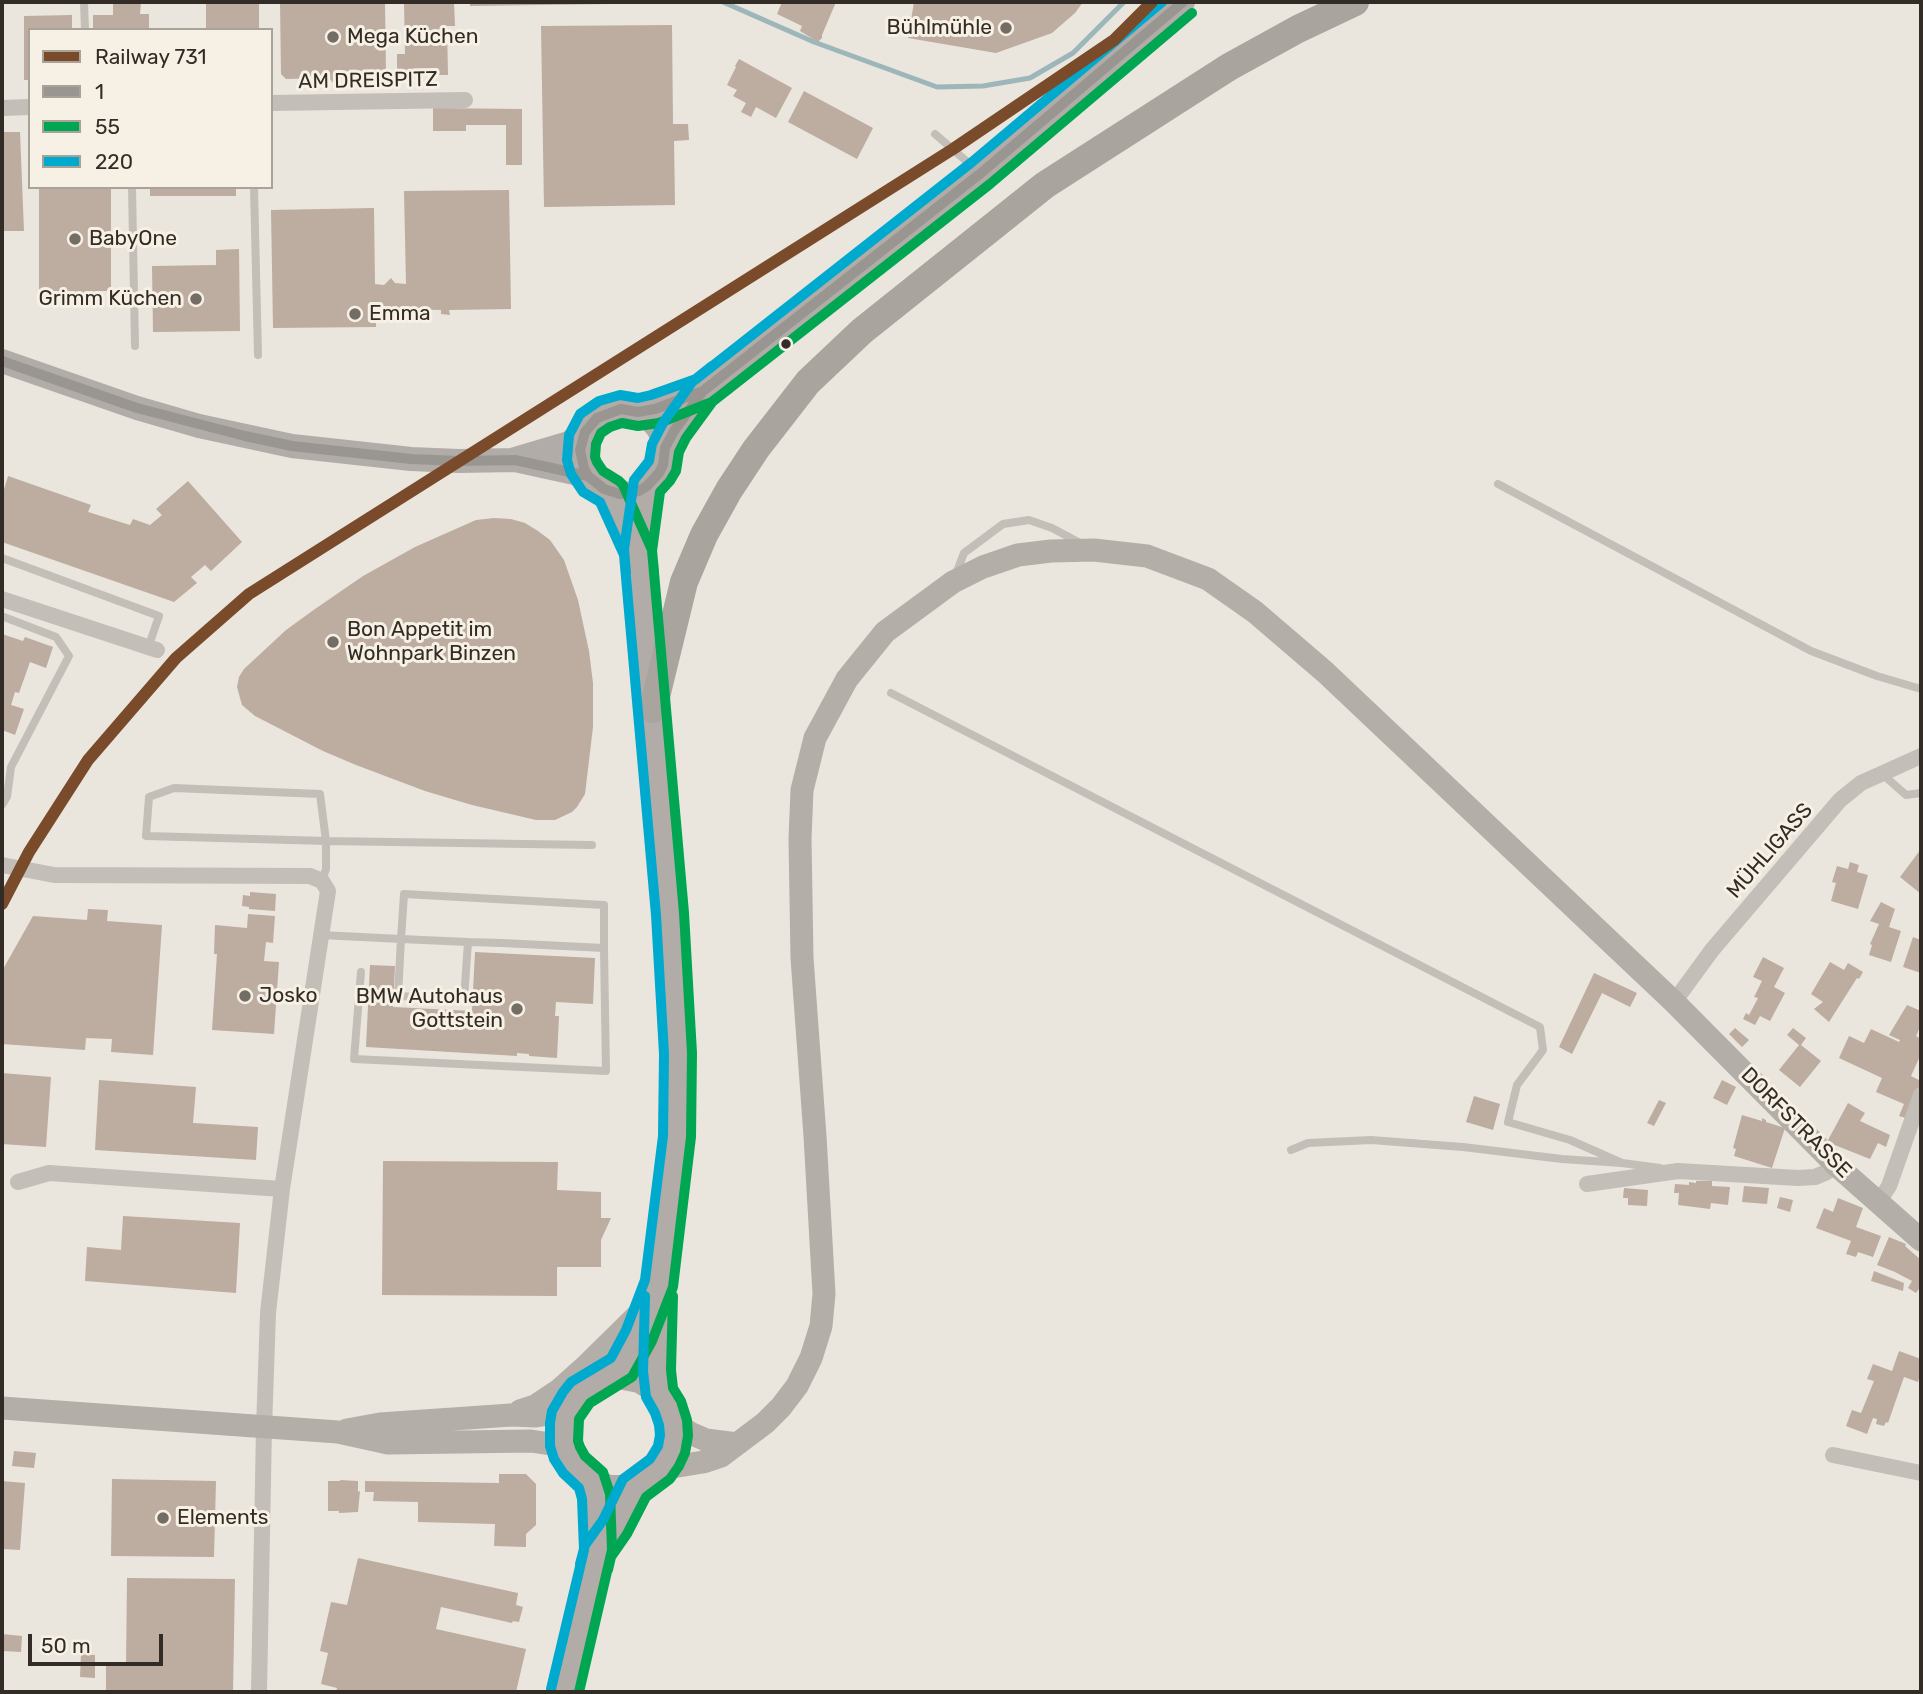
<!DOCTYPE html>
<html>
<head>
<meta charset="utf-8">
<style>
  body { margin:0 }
  #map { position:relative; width:1923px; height:1694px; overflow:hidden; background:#eae6de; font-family:Rubik,sans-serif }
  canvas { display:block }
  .frame { position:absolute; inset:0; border:4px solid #332c26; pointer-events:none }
  .legend { position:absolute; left:28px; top:28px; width:245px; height:161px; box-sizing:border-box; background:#f7f1e5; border:2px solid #a9a299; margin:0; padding:9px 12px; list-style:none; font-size:21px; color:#332c26 }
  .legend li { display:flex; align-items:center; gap:14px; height:35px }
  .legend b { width:35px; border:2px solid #a9a299 }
  .scale { position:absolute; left:28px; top:1634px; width:135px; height:32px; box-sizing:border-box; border:4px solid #332c26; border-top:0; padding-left:9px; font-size:21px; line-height:24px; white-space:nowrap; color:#332c26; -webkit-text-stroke:5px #f7f1e5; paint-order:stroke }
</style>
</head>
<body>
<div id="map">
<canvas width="1923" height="1694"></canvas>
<div class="frame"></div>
<ul class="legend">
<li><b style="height:9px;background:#7a4b2a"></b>Railway 731</li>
<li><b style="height:9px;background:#999692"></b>1</li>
<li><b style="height:9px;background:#00a651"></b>55</li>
<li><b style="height:9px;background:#00a9ce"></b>220</li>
</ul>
<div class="scale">50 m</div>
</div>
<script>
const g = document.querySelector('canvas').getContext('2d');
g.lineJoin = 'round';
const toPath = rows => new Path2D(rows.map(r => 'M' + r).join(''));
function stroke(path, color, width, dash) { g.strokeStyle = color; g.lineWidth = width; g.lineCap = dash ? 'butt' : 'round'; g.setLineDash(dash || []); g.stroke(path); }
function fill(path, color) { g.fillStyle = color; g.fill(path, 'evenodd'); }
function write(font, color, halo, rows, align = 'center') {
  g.font = font + ' Rubik,sans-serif'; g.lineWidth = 6; g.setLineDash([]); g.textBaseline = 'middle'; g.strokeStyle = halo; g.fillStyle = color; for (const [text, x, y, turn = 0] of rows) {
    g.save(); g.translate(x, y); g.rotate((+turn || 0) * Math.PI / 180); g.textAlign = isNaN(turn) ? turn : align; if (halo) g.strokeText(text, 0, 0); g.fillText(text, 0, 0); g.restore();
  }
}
stroke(toPath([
  [723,2,814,42,937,87,983,86,1030,78,1073,53,1124,2]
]), '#9cb6ba', 5);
fill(toPath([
  [113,2,141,2,140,14,149,14,149,30,93,30,93,15,113,15],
  [259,2,259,30,206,30,206,3],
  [280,2,385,2,386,73,381,78,339,78,334,84,329,78,286,79,281,74],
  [404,2,454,2,455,26,447,26,448,75,437,75,432,81,427,75,397,75,397,54,405,54],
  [470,2,612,2,612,4,470,6],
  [782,2,836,2,822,35,822,38,818,42,800,31,802,26,777,14],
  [914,2,1083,2,1075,13,1052,33,996,53,908,38],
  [72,15,72,30,30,30,30,80,24,80,24,16],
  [672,25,673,124,688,124,689,140,674,141,675,205,544,207,541,26],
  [739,59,792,88,776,118,756,107,751,117,741,112,746,103,733,96,737,90,727,85,736,67,735,66],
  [804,91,873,128,857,159,788,122],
  [433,108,522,109,522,165,506,165,506,125,466,125,466,131,433,131],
  [2,132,20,132,24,231,2,231],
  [39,187,111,187,111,291,95,291,95,298,81,298,81,292,39,292],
  [150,187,236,187,236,196,150,196],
  [509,190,511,309,449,310,450,315,441,314,441,310,398,309,391,315,386,311,376,310,376,327,273,328,271,210,374,208,375,284,384,285,391,278,395,283,406,284,404,191],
  [239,249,240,331,153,332,152,266,216,265,216,250],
  [8,476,91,505,88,512,130,525,133,519,150,525,162,515,156,509,188,481,242,542,211,571,205,565,191,577,197,583,174,602,2,542,2,496],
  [494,518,511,519,525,523,538,531,550,540,564,560,578,600,589,651,593,683,593,727,585,794,577,807,572,812,555,820,536,820,472,805,425,791,356,765,323,751,255,716,242,705,237,687,239,677,244,669,286,630,315,609,363,576,415,547,476,520],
  [2,634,23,641,25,637,53,647,46,668,30,662,19,693,15,692,11,705,24,709,15,735,2,730],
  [1921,849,1921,894,1900,877],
  [1850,862,1859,865,1857,872,1868,875,1858,909,1831,901,1836,883,1832,882,1837,866,1848,869],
  [250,892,276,894,275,911,249,909,249,907,242,906,243,895,250,896],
  [1881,902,1895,909,1889,927,1901,931,1891,962,1869,955,1872,945,1870,944,1879,924,1870,921],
  [88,909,108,910,107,921,162,925,153,1055,111,1052,112,1039,86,1038,85,1050,2,1044,2,971,33,916,87,920],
  [248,914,275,916,273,943,266,942,264,961,279,962,274,1034,212,1030,217,954,214,954,215,925,247,928],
  [1913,937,1921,940,1921,973,1903,967],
  [475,952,595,958,593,1004,556,1002,555,1016,559,1016,557,1058,529,1056,529,1054,517,1053,517,1056,366,1047,370,965,395,966,393,1007,472,1011],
  [1763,957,1784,968,1774,987,1785,993,1770,1021,1760,1016,1755,1025,1743,1019,1746,1013,1749,1015,1758,998,1754,997,1762,981,1753,977],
  [1830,962,1844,970,1848,963,1863,972,1859,979,1857,978,1829,1022,1814,1009,1823,1002,1811,994],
  [1594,973,1637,993,1630,1007,1602,993,1572,1054,1559,1047],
  [1907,1005,1921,1011,1921,1025,1916,1036,1921,1039,1921,1054,1911,1076,1921,1081,1921,1084,1906,1118,1899,1116,1904,1104,1876,1092,1882,1078,1839,1058,1849,1036,1864,1043,1871,1029,1899,1042,1900,1040,1889,1035],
  [1735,1028,1749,1040,1742,1047,1729,1034],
  [1793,1028,1806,1038,1801,1045,1821,1061,1800,1087,1779,1070,1799,1045,1787,1035],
  [2,1073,51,1077,46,1147,2,1144],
  [99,1080,196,1087,193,1123,258,1127,256,1160,95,1150],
  [1722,1080,1736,1087,1727,1105,1713,1098],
  [1474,1096,1500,1104,1493,1130,1466,1122],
  [1659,1100,1666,1103,1654,1126,1647,1123],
  [1848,1103,1865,1113,1860,1121,1890,1135,1886,1147,1878,1143,1870,1159,1827,1142],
  [1742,1115,1762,1121,1762,1118,1766,1120,1766,1122,1785,1128,1772,1168,1734,1156,1736,1149,1733,1148],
  [383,1161,558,1162,557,1190,601,1192,601,1218,611,1218,601,1240,601,1267,557,1267,557,1296,382,1295],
  [1696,1181,1712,1181,1712,1186,1730,1187,1728,1205,1711,1203,1710,1209,1678,1205,1679,1193,1674,1193,1675,1184,1689,1185,1689,1182,1696,1183],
  [1744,1186,1769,1188,1767,1204,1742,1202],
  [1624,1188,1648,1190,1647,1206,1628,1205,1628,1198,1623,1198],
  [1780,1197,1793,1200,1790,1212,1777,1208],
  [1838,1198,1863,1208,1856,1227,1881,1236,1873,1257,1858,1252,1856,1257,1846,1254,1851,1241,1816,1228,1824,1208,1833,1212],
  [123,1216,240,1223,236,1293,85,1281,87,1247,121,1250],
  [1889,1237,1906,1244,1905,1246,1921,1260,1921,1286,1916,1293,1908,1288,1912,1281,1895,1272,1877,1265],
  [1874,1271,1904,1283,1903,1291,1871,1281],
  [1899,1351,1921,1359,1921,1372,1918,1382,1904,1377,1888,1423,1886,1422,1884,1426,1876,1424,1877,1419,1873,1418,1867,1434,1846,1426,1852,1410,1861,1413,1874,1381,1867,1379,1873,1364,1892,1371],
  [14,1451,36,1453,34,1468,12,1466],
  [499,1474,526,1474,536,1484,536,1525,526,1534,526,1547,494,1546,495,1524,418,1522,418,1502,373,1501,374,1492,365,1492,365,1481,499,1483],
  [112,1479,216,1481,214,1557,111,1556],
  [340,1480,358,1481,358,1492,360,1491,358,1512,339,1513,339,1511,328,1511,328,1481,340,1481],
  [2,1481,25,1483,20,1550,2,1549],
  [358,1558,518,1593,516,1605,523,1607,519,1622,513,1621,512,1623,441,1607,436,1629,526,1649,516,1692,336,1692,337,1688,321,1684,328,1653,320,1651,331,1602,347,1605],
  [127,1578,235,1579,233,1692,106,1692,106,1666,126,1666],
  [2,1634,22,1636,21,1652,2,1651],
  [81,1654,95,1655,95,1678,80,1677]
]), '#bdaca0');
stroke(toPath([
  [84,2,85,30],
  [935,134,979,172],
  [132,187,135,346],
  [254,187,258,355],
  [1498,484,1811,651,1877,676,1921,689],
  [2,558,159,616,148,648],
  [956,574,964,553,1003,524,1029,520,1052,528,1082,544],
  [2,618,4,617,56,637,69,656,11,767,7,797,2,805],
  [891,693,1540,1027,1543,1050,1517,1085,1508,1122,1570,1140,1622,1163],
  [1881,773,1906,795,1921,793],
  [322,881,326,869,326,841,146,836,149,797,174,788,320,794,326,841,592,845],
  [321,935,401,939,468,942,502,943,604,948,604,905,404,894,401,939,398,996,464,999,468,942],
  [361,972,354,1059,606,1071,604,948],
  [1291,1150,1308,1143,1371,1140,1463,1147,1562,1159,1622,1163,1660,1168]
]), '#c3beb7', 8);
stroke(toPath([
  [271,103,465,100],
  [2,108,30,107],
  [2,599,157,650],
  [2,865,54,875,310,876,322,881,328,891,282,1189,268,1313,264,1428,259,1692],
  [1674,1002,1712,950,1840,800,1861,783,1921,756],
  [18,1182,49,1173,282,1189],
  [1587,1184,1678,1171,1798,1178,1815,1177,1827,1172,1836,1165],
  [1878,1203,1889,1186,1921,1095],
  [1833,1455,1921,1473]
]), '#c3beb7', 16);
stroke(toPath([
  [2,1408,338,1432,388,1443,531,1441,557,1445,567,1453],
  [520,1411,535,1406,559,1390,587,1365,651,1302],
  [673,1422,690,1433,706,1440,737,1444],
  [347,1430,380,1424,511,1415,536,1416,556,1413,574,1400],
  [660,1469,703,1462,721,1456,765,1423,781,1407,797,1386,811,1358,821,1326,824,1294,815,1136,802,958,800,839,802,790,815,738,847,679,885,632,953,582,983,567,1018,555,1051,551,1094,550,1147,556,1208,579,1255,612,1325,672,1674,1002,1836,1165,1921,1240]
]), '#b3aea8', 23);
stroke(toPath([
  [2,361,137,408,199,426,292,446,411,459,459,461,515,460,588,476],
  '581 452a42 42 0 1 1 84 0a42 42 0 1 1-84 0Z',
  [638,412,655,409,703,391],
  [665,448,674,431,703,391,981,173,1183,2],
  [515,459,569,443,585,432],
  [647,486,638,551,670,914,678,1054,677,1137,659,1284,657,1370,659,1393],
  [611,492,638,551],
  [603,1380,618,1377,639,1381,659,1393,671,1414,674,1436,671,1450,667,1460,652,1476,635,1487,611,1487,602,1485,581,1473,567,1453,564,1443,564,1424,566,1414,574,1400,581,1392,621,1368,639,1336,653,1297],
  [598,1551,615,1527,635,1487],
  [565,1692,598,1551,596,1497,591,1480]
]), '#b1aca7', 24);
stroke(toPath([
  [653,709,684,582,704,535,729,490,756,449,808,382,862,331,1045,185,1229,67,1298,29,1355,2]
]), '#a9a49d', 28);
stroke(toPath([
  [981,173,1183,2],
  [2,361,137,408,245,436,292,446,411,459,459,461,515,460,588,476,604,489,620,494,626,493],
  [703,391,674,431,665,448,663,465,659,473,647,486,639,491,620,494,604,489,588,476,584,468,580,450,585,432,597,418,621,409,638,412,655,409,703,391],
  [703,391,981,173],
  [703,391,981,173]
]), '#999692', 10);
stroke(toPath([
  [654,571,652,551,660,492,670,481,676,471,679,452,686,438,713,401,730,388],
  [608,1570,611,1557,627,1534,646,1497,670,1479,679,1466,685,1453,688,1436,687,1420,681,1401,673,1388,671,1370,673,1296],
  [579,1692,612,1550,610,1494,603,1472,585,1456,580,1447,578,1441,579,1419,590,1403,632,1377,652,1341,673,1287,691,1137,692,1053,684,913,652,550,623,485,619,481,603,471,597,462,595,457,596,444,601,433,610,427,622,423,638,426,659,423,712,402,990,184,1192,13]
]), '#00a651', 10);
stroke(toPath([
  [626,573,624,549,634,480,649,461,652,444,663,423,692,382,712,366],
  [580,1564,585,1545,603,1520,623,1479,650,1459,658,1446,660,1435,659,1425,655,1413,646,1397,643,1371,645,1296],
  [551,1689,584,1550,582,1499,579,1488,563,1473,554,1459,550,1446,550,1423,552,1411,563,1392,571,1382,611,1358,626,1330,645,1280,663,1136,664,1054,656,915,624,555,600,502,583,492,571,474,567,460,569,435,580,414,599,401,620,395,638,398,651,395,696,379,972,162,1162,2]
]), '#00a9ce', 10);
stroke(toPath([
  [2,904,29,852,88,760,176,658,249,594,953,149,1114,40,1152,2]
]), '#7a4b2a', 12);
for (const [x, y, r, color] of [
  [1006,28,7,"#736d66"],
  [333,37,7,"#736d66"],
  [75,239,7,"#736d66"],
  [196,299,7,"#736d66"],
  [355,314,7,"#736d66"],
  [786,344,6,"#332c26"],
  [333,642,7,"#736d66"],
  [245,996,7,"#736d66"],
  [517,1009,7,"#736d66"],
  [163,1518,7,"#736d66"]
]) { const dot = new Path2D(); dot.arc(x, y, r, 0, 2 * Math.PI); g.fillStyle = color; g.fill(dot); stroke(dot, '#f7f1e5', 2.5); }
write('21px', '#332c26', '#f7f1e5', [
  ["Bühlmühle",992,28,"right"],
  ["Mega Küchen",347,37],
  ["BabyOne",89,239],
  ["Grimm Küchen",182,299,"right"],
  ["Emma",369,314],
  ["Bon Appetit im",347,630],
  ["Wohnpark Binzen",347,654],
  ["Josko",259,996],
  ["BMW Autohaus",503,997,"right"],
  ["Gottstein",503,1021,"right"],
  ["Elements",177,1518]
], 'left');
write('21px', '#332c26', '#f7f1e5', [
  ["AM DREISPITZ",368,81,-1],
  ["MÜHLIGASS",1770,851,-49],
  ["DORFSTRASSE",1796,1123,45]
]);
</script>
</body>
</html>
